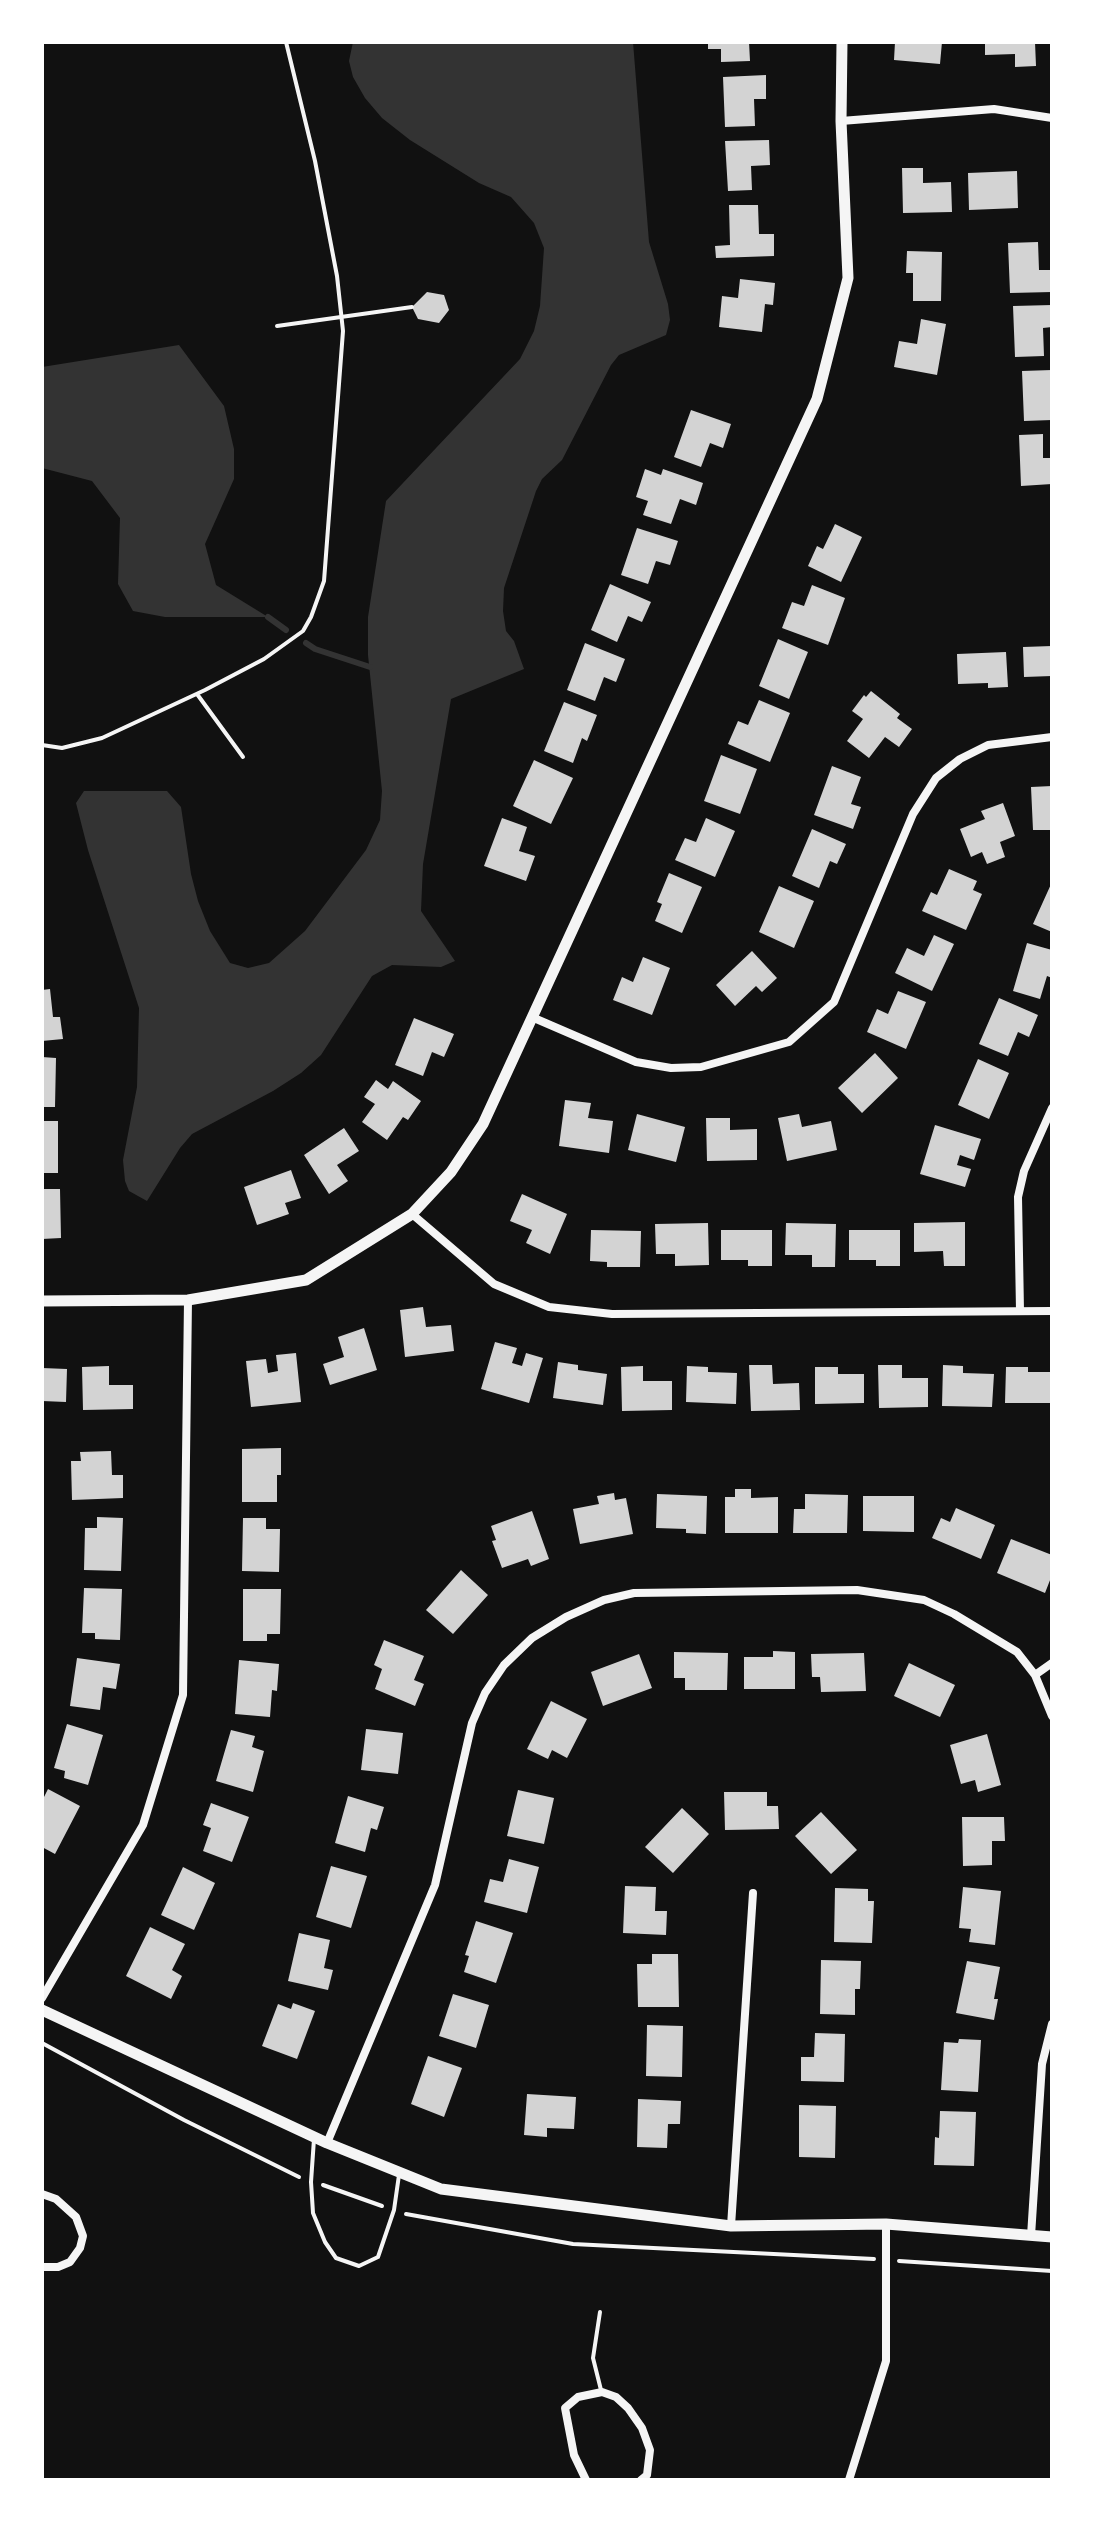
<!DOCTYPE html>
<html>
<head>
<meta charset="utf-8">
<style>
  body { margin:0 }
  #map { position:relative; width:1094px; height:2522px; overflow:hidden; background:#111; font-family:Signika,sans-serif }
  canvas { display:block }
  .frame { position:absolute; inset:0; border:44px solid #fff; pointer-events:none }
</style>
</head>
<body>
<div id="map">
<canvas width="1094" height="2522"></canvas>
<div class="frame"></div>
</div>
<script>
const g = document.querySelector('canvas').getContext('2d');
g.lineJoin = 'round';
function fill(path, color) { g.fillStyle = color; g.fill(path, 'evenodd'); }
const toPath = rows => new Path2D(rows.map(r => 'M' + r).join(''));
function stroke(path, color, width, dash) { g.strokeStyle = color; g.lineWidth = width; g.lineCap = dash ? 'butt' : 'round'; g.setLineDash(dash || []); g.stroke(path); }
fill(toPath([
  [353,42,633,42,649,242,668,304,670,320,666,335,619,355,611,365,562,460,542,479,536,491,504,588,503,611,506,631,514,641,524,669,451,699,423,864,421,911,455,961,441,967,392,965,372,976,321,1055,301,1073,273,1091,192,1134,180,1148,147,1201,129,1191,125,1181,123,1160,137,1087,139,1008,88,850,76,803,84,791,167,791,181,807,191,874,198,901,210,931,230,963,248,968,269,963,305,931,366,850,380,820,382,791,368,655,368,617,386,501,520,359,534,331,540,306,544,248,534,223,511,197,479,183,410,140,382,118,365,98,353,77,349,61],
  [179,345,224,406,234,449,234,479,205,544,216,585,268,617,165,617,133,611,118,584,120,518,92,481,42,468,42,367]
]), '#333');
stroke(toPath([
  [268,617,286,630],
  [306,643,315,649,370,667]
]), '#333', 6);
fill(toPath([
  [708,42,749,42,750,61,721,62,721,49,708,49],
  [895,42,942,42,940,64,894,60],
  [985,42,1035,42,1036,66,1015,67,1015,54,985,55],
  [766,75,766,99,754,99,755,126,725,127,723,77],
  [769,140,770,165,751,166,752,190,728,191,725,141],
  [902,168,923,168,923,183,951,182,952,212,903,213],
  [1017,171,1018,208,969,210,968,173],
  [729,205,758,205,759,234,774,234,774,256,716,258,715,246,730,245],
  [1038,242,1039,270,1052,270,1052,292,1010,293,1008,243],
  [907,251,942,252,941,301,913,301,913,273,906,273],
  [740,279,775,283,773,305,765,304,762,332,719,327,722,296,738,298],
  [427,292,444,295,449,310,439,323,418,319,412,307],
  [1052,305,1052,327,1043,328,1044,356,1015,357,1013,306],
  [921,319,946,324,937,375,894,367,899,341,917,344],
  [1052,370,1052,420,1024,421,1022,371],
  [691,410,731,424,723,448,710,443,701,467,674,457],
  [1043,434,1043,458,1052,458,1052,484,1021,486,1019,435],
  [645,469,661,475,663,469,703,483,696,505,680,499,671,524,643,515,648,501,636,497],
  [835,524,862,537,841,582,808,566,817,546,823,549],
  [637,528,678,541,670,565,656,561,648,584,621,575],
  [610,584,651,602,642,622,628,616,617,642,591,630],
  [812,585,845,598,828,645,782,628,792,602,804,606],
  [778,639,808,652,789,699,759,686],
  [585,643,625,659,616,682,604,677,595,701,567,690],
  [1052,646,1052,676,1024,677,1023,647],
  [1006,652,1008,687,988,688,988,683,958,684,957,654],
  [871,691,900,714,897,718,912,729,899,747,885,737,869,758,847,741,863,719,852,711,864,695,866,697],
  [759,700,790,713,770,762,728,744,738,721,748,725],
  [564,702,597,715,587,741,582,738,573,763,544,751],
  [721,755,757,769,740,814,704,801],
  [534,760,573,778,551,824,513,806],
  [832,766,861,777,851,804,861,807,853,829,814,815],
  [1052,786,1052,830,1033,830,1031,787],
  [1003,803,1015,836,1000,842,1005,857,987,864,982,852,971,857,960,829,985,819,981,811],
  [502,818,527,827,519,851,535,856,526,881,484,866],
  [706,818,735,831,715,877,675,860,685,838,696,842],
  [812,829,846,844,837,864,830,861,819,888,792,876],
  [949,869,977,881,973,890,982,894,966,930,922,911,931,892,937,895],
  [669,873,702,887,682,933,655,921,662,904,657,902],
  [1052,882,1052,932,1033,924],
  [779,886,814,901,794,948,759,932],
  [934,935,954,944,932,991,895,973,907,948,924,956],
  [1027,943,1052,950,1052,978,1047,976,1040,999,1013,991],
  [752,951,777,978,762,992,756,986,735,1006,716,985],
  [643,957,670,968,652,1015,613,1000,622,977,633,982],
  [50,989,53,1017,60,1017,63,1039,42,1041,42,990],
  [898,991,926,1002,906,1049,867,1032,877,1009,888,1014],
  [999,998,1038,1015,1029,1037,1018,1032,1008,1056,979,1044],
  [414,1018,454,1034,444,1057,432,1052,423,1076,395,1065],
  [875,1053,898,1078,862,1113,838,1088],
  [42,1057,56,1058,55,1107,42,1107],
  [978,1059,1009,1073,989,1119,958,1105],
  [376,1080,388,1089,393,1081,421,1101,408,1120,403,1117,387,1140,362,1122,375,1104,364,1097],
  [565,1100,591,1103,588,1118,613,1121,609,1153,559,1146],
  [637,1114,685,1127,676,1162,628,1150],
  [799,1114,802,1127,831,1121,837,1150,787,1161,778,1118],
  [706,1118,730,1118,730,1130,757,1129,757,1160,707,1161],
  [42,1121,58,1121,58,1173,42,1173],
  [935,1125,981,1139,974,1160,960,1155,957,1165,971,1169,965,1187,920,1174],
  [344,1128,359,1151,337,1165,348,1181,329,1194,304,1155],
  [291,1170,301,1198,285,1203,289,1214,257,1225,244,1187],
  [42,1189,60,1189,61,1238,42,1239],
  [522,1194,567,1214,550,1254,526,1243,532,1230,510,1221],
  [965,1222,965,1266,944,1266,943,1251,914,1252,914,1223],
  [708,1223,709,1265,675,1266,675,1254,656,1254,655,1224],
  [786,1223,836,1224,835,1267,812,1267,812,1255,785,1255],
  [591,1230,641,1231,640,1267,607,1267,607,1262,590,1261],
  [721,1230,772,1230,772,1266,748,1266,748,1260,721,1260],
  [849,1230,900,1230,900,1266,876,1266,876,1260,849,1260],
  [423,1307,426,1327,451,1325,454,1351,405,1357,400,1310],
  [364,1328,377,1370,330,1385,323,1364,344,1357,338,1337],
  [495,1342,517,1348,512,1363,522,1366,526,1353,543,1358,529,1403,481,1389],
  [296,1353,301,1402,251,1407,246,1361,266,1359,268,1373,278,1371,276,1355],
  [558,1362,578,1365,578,1370,607,1374,603,1405,553,1398],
  [749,1365,772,1365,773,1384,799,1383,800,1410,751,1411],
  [878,1365,902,1365,902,1378,928,1378,928,1407,879,1408],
  [943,1365,963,1366,963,1373,994,1374,992,1407,942,1406],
  [109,1366,109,1385,133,1385,133,1409,83,1410,82,1367],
  [643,1366,643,1381,672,1381,672,1410,622,1411,621,1367],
  [687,1366,708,1367,708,1372,737,1373,736,1404,686,1402],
  [815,1367,838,1367,838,1374,864,1374,864,1403,815,1404],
  [1006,1367,1028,1367,1028,1372,1052,1372,1052,1403,1005,1403],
  [42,1368,67,1369,66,1402,42,1401],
  [281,1448,281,1475,277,1475,277,1502,242,1502,242,1449],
  [111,1451,112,1475,123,1475,123,1498,72,1500,71,1461,81,1461,80,1452],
  [735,1489,751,1489,751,1498,778,1497,778,1533,725,1533,725,1497,735,1497],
  [614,1493,615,1500,626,1498,633,1534,580,1544,573,1509,599,1504,597,1496],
  [657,1494,707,1496,706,1534,686,1533,686,1529,656,1528],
  [805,1494,848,1495,847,1533,793,1533,794,1509,805,1509],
  [863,1496,914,1496,914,1532,863,1531],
  [956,1508,995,1525,981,1559,932,1538,941,1518,950,1522],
  [532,1511,549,1559,531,1566,528,1559,502,1568,492,1541,496,1540,491,1526],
  [97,1517,123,1518,121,1571,84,1570,85,1528,97,1528],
  [243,1518,266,1518,266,1529,280,1529,279,1572,242,1571],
  [1011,1539,1052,1555,1052,1575,1045,1593,997,1573],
  [461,1570,488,1595,453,1634,426,1610],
  [84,1588,122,1589,120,1640,95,1639,95,1633,82,1633],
  [243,1589,281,1589,280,1634,267,1634,267,1641,243,1641],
  [384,1640,424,1656,414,1680,424,1684,415,1706,375,1689,382,1669,374,1665],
  [773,1651,795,1652,795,1689,744,1689,744,1657,773,1657],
  [674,1652,728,1653,727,1690,685,1690,685,1678,674,1678],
  [864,1653,866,1691,821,1692,820,1677,812,1677,811,1654],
  [639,1654,652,1688,603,1706,591,1672],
  [77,1658,120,1664,116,1689,103,1687,100,1710,70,1706],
  [239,1660,279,1664,277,1691,272,1690,270,1717,235,1714],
  [909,1663,955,1685,940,1717,894,1696],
  [551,1701,587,1719,567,1758,552,1750,548,1759,527,1749],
  [67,1724,103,1735,88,1785,64,1778,65,1771,54,1768],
  [366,1729,403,1733,398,1774,361,1770],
  [231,1730,255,1736,252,1747,264,1751,253,1792,216,1781],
  [987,1734,1001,1785,978,1792,975,1780,961,1784,950,1745],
  [48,1789,80,1806,55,1854,42,1847,42,1801],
  [518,1790,554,1798,544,1844,507,1836],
  [724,1792,767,1792,767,1806,778,1806,779,1829,725,1830],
  [348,1796,384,1807,377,1830,371,1828,365,1852,335,1843],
  [211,1803,249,1817,232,1862,203,1851,211,1828,203,1825],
  [682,1808,709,1834,673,1873,645,1847],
  [821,1812,857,1850,831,1874,795,1836],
  [962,1817,1004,1817,1005,1841,992,1841,992,1865,963,1866],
  [509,1859,539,1867,527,1913,484,1902,490,1879,503,1882],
  [331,1866,367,1876,351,1928,316,1917],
  [183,1867,215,1883,194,1930,161,1915],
  [625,1886,656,1887,655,1911,667,1911,666,1935,623,1933],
  [963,1887,1001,1891,995,1945,969,1942,971,1929,959,1928],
  [835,1888,868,1889,868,1901,874,1901,872,1943,834,1942],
  [476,1921,513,1933,496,1983,464,1972,469,1956,465,1955],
  [150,1927,185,1944,172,1970,182,1976,171,1999,126,1976],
  [299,1933,330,1940,324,1968,333,1970,328,1990,288,1981],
  [652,1954,678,1954,679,2007,638,2007,637,1964,652,1964],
  [821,1960,861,1961,860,1989,855,1989,855,2015,820,2014],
  [967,1961,1000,1967,994,1999,998,1999,994,2020,956,2013],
  [453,1994,489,2005,476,2048,439,2036],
  [293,2003,315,2011,297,2059,262,2046,278,2004,291,2009],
  [647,2025,683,2026,682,2077,646,2076],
  [815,2033,845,2034,844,2082,801,2081,801,2057,814,2057],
  [959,2039,981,2040,978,2092,941,2090,944,2042,958,2043],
  [428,2056,462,2068,444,2117,411,2104],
  [527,2094,576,2097,574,2129,547,2128,547,2137,524,2135],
  [638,2099,681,2101,680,2124,668,2124,667,2148,637,2147],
  [799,2105,836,2106,835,2158,799,2157],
  [940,2111,976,2112,974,2166,934,2165,935,2137,939,2138]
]), '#d3d3d3');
stroke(toPath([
  [277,326,412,307],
  [197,694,243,757],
  [42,745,62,748,102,738,205,690,264,659,303,631,311,617,324,581,343,331,337,276,315,161,286,42],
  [42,2043,184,2120,299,2177],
  [323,2185,382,2206],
  [406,2214,573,2244,874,2259],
  [899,2261,1052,2271]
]), '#f5f5f5', 4);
stroke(toPath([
  [314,2139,311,2182,313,2213,325,2242,336,2258,359,2266,378,2257,394,2210,399,2175],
  [600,2312,593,2358,601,2390]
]), '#f5f5f5', 4);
stroke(toPath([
  [841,121,994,109,1052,118],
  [534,1018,636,1062,671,1068,701,1067,789,1042,834,1002,913,814,936,778,960,759,988,745,1052,737],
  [412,1214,494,1284,549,1307,612,1314,1052,1311],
  [1020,1311,1018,1197,1024,1171,1052,1108],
  [1035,1675,1052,1663],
  [42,1998,143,1825,183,1695,188,1300],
  [327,2143,435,1885,472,1723,485,1693,504,1665,532,1638,566,1617,604,1600,634,1593,857,1590,924,1600,954,1614,1017,1652,1035,1675,1052,1716],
  [42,2194,56,2199,76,2217,83,2236,80,2248,70,2262,58,2267,42,2267],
  [731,2226,753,1893],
  [1031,2236,1042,2064,1052,2024],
  [586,2480,574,2455,565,2408,578,2397,602,2392,616,2397,628,2408,642,2428,650,2450,647,2475,641,2480],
  [849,2480,886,2361,886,2224]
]), '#f5f5f5', 8);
stroke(toPath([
  [42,1301,188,1300,306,1280,412,1214,451,1172,483,1124,817,399,848,278,841,121,842,42],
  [42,2010,327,2143,441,2189,731,2226,886,2224,1052,2237]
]), '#f5f5f5', 11);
</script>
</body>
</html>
